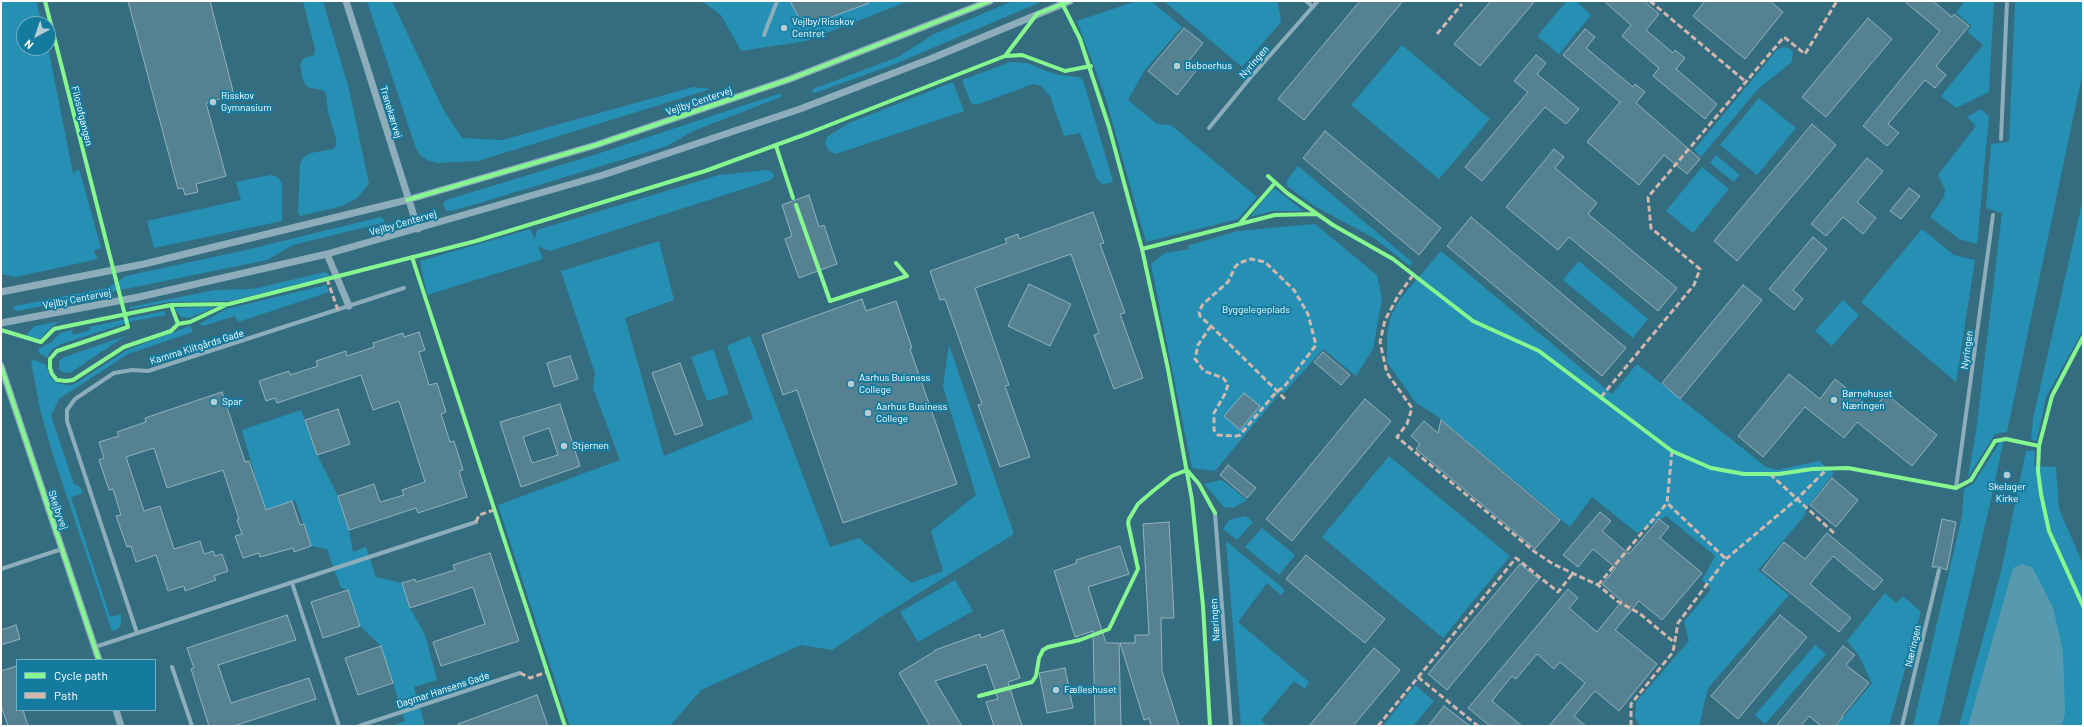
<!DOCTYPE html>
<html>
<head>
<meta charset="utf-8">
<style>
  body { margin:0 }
  #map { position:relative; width:2084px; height:727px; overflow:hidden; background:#346c80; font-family:Barlow,sans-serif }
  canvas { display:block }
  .frame { position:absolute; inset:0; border:2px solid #fff; pointer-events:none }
  .legend { position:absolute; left:16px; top:659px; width:140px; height:52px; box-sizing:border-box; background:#147b9f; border:1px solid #72b0c5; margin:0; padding:5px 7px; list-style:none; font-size:12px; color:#fff }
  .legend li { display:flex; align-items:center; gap:8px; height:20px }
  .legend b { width:20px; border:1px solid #72b0c5 }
  .north { position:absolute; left:16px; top:16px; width:40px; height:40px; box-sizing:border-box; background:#147b9f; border:1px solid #72b0c5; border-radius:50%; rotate:220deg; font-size:11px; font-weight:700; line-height:16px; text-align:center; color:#fff }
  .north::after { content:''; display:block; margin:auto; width:14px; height:18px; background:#b8ccd3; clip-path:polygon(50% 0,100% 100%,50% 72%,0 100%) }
</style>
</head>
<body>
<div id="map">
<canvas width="2084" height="727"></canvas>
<div class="frame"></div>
<ul class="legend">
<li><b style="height:5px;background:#87f88f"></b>Cycle path</li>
<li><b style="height:5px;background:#d1b7ad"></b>Path</li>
</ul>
<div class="north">N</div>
</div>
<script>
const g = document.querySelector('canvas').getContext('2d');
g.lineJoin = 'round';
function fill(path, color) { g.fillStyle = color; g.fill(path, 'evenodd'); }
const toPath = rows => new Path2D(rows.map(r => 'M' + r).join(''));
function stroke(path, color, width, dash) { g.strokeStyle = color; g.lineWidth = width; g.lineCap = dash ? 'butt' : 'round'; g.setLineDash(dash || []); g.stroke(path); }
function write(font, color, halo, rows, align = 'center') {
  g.font = font + ' Barlow,sans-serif'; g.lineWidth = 4; g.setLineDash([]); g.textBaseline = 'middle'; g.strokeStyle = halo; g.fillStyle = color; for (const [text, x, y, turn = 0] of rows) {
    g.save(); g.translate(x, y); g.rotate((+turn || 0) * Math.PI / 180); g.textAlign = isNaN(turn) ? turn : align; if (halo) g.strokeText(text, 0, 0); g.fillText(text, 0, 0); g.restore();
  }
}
fill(toPath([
  [1,1,36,1,42,24,24,24,24,48,48,47,73,173,79,169,101,248,93,251,98,259,16,277,1,274],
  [303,1,323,1,349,89,369,184,357,198,342,206,300,216,298,212,300,164,303,158,311,153,333,149,336,146,336,138,328,112,326,93,322,90,307,87,303,80,300,64,304,58,314,55,315,49],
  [367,1,392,1,444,111,462,138,502,140,693,87,711,89,478,161,437,163,427,160,420,155,415,146],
  [702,1,909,1,806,41,741,51,721,15],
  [1013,1,1043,1,895,64,815,93,812,91,813,89,898,57,934,34],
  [1137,1,1151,1,1182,27,1144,71,1128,100,1157,124,1171,125,1257,197,1238,219,1146,242,1105,96,1077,21],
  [1164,1,1276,1,1278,3,1281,22,1242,67],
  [1576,1,1591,15,1559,54,1538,37,1538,35,1566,2],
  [1965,1,1994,1,1989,92,1956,108,1941,96,1983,45,1968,32,1971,25,1956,13],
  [2015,1,2083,1,2083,71,2007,432,1995,434,1968,477,1976,432,2002,213,1986,208,1991,144,2009,142],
  [1402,45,1490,119,1439,179,1351,105],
  [1784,47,1789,48,1793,52,1792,62,1758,89,1701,157,1694,150,1777,50],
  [1010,62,1027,63,1046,71,1059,75,1078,77,1083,80,1113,181,1110,183,1102,184,1097,179,1080,133,1064,136,1050,96,1041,86,1033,84,976,105,971,103,962,80],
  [953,82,964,111,836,154,829,151,825,144,827,137,849,123],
  [778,94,781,94,781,97,693,131,667,146,473,205,450,211,447,211,443,205,444,202,449,199,594,155],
  [1759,98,1796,128,1757,175,1720,145],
  [1981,109,1989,117,1977,244,1959,239,1930,217,1944,197,1945,189,1938,175,1976,126,1967,117],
  [1716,155,1740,175,1734,182,1710,163],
  [1298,166,1412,262,1410,266,1374,238,1316,207,1287,186,1287,180],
  [1702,167,1729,189,1693,233,1666,211],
  [766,170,772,172,774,176,771,180,550,251,539,247,537,245,543,259,427,295,420,261,530,229,535,240,537,230,719,175],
  [270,175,278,177,282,183,282,221,154,248,147,221,241,200,236,182],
  [1276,189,1303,211,1273,211,1250,217,1272,190],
  [2083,199,2083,330,2046,397,2037,440,2034,441,2031,439,2033,419],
  [381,217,385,221,382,223,293,245,267,260,18,311,13,309,15,306,107,288,126,276,250,249],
  [1315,224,1377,275,1382,298,1373,349,1356,376,1323,349,1284,393,1281,392,1215,471,1192,468,1151,264,1165,253,1190,249,1187,246,1237,231],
  [1922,229,1954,255,1975,260,1956,382,1861,302],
  [659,241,674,300,625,318,664,456,753,419,727,346,750,336,830,547,859,538,911,583,943,571,931,531,976,495,943,386,949,345,1014,534,884,615,832,650,801,645,701,690,670,726,570,726,498,505,620,460,593,388,595,373,561,271],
  [1441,251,1612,394,1637,364,1766,467,1777,470,1819,461,1834,473,1808,506,1803,518,1758,570,1789,595,1708,688,1699,726,1641,726,1635,718,1636,702,1689,641,1684,622,1711,589,1702,580,1715,556,1666,516,1637,533,1592,497,1570,527,1437,416,1416,403,1387,362,1387,336,1390,318,1400,299],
  [1580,262,1648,319,1633,338,1563,280,1577,263],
  [325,272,331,276,230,301,169,302,130,309,130,307,215,290,253,289],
  [326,285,329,292,238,322,235,316,203,326,199,324,226,309],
  [1843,300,1859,315,1832,346,1815,331],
  [215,307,190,318,181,317,175,309,178,308],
  [164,311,166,315,133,321,61,344,51,350,47,358,39,353,38,349,50,343,60,333,72,330,73,335,90,330,89,327],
  [77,318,59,322,51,327,41,338,24,340,28,333,35,326],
  [190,326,193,332,128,354,59,399,51,416,74,484,80,487,83,493,71,497,110,617,121,614,121,625,116,630,112,631,52,452,40,409,31,361,35,360,46,365,50,377,57,383,65,385,73,385,127,350],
  [125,336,70,373,62,372,59,369,59,362,62,358],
  [713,349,729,394,707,401,691,357],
  [301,410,317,455,338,496,349,530,353,552,366,547,376,577,402,583,410,608,425,635,437,680,414,687,425,726,392,726,405,721,381,646,360,626,348,590,341,588,327,549,311,546,295,500,265,510,242,430],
  [2000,442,2003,443,1993,491,1938,726,1913,726,1962,516,1964,489,1974,483],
  [2026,451,2035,451,2034,466,2056,467,2059,509,2083,564,2083,726,1959,726,2001,572],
  [1389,456,1510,556,1443,638,1322,537],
  [1222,480,1247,500,1233,508,1224,507,1204,484],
  [1246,516,1253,522,1237,540,1223,529,1229,520],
  [1262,528,1295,555,1279,575,1245,547],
  [1226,541,1285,590,1281,595,1267,583,1238,622,1309,682,1305,689,1294,681,1261,720,1267,726,1241,726],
  [955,580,973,611,918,642,900,612],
  [1885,593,1896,603,1903,596,1921,612,1889,726,1836,726,1872,683,1858,654,1847,641],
  [1815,645,1826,654,1765,724,1755,715],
  [1415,685,1434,701,1413,726,1383,726]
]), '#2590b4');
fill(toPath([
  [2022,564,2032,567,2053,607,2063,652,2065,713,2062,726,1968,726,2013,568]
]), '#5799af');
const building = toPath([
  [128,1,210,1,234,95,206,103,226,176,196,184,198,192,185,195,183,188,178,189,128,1],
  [790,1,869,1,869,3,804,27,790,1],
  [1360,1,1403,1,1304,120,1278,99,1360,1],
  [1491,1,1535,1,1480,66,1454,44,1491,1],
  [1604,1,1644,1,1659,14,1646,30,1673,53,1675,50,1685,58,1676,69,1717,104,1705,119,1653,76,1659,68,1622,36,1631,25,1604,1],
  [1705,1,1770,1,1783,12,1745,59,1693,16,1705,1],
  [1904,1,1933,1,1952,17,1954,14,1969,26,1936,66,1946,75,1935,88,1925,80,1888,124,1899,133,1887,146,1863,126,1940,31,1904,1],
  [1868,18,1892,39,1826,117,1802,97,1868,18],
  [1184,28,1203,43,1187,63,1196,71,1177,95,1148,71,1184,28],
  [1585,29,1595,37,1586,48,1633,87,1635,84,1645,92,1636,103,1700,159,1687,174,1664,155,1639,185,1587,142,1620,102,1563,55,1585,29],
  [1536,55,1546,63,1537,74,1579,109,1566,124,1545,107,1482,181,1465,167,1528,92,1514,81,1536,55],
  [1812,124,1836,145,1737,261,1714,241,1812,124],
  [1325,131,1441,228,1419,255,1303,158,1325,131],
  [1554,149,1564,157,1555,168,1597,203,1588,214,1677,288,1658,311,1569,237,1558,250,1506,207,1554,149],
  [1867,158,1883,171,1857,202,1876,218,1863,234,1843,217,1826,236,1811,224,1867,158],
  [1909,188,1920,196,1901,219,1890,211,1909,188],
  [809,195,819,227,824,225,837,264,799,278,785,239,792,236,782,205,809,195],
  [1093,212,1104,243,1100,244,1125,313,1120,314,1143,378,1114,389,1094,335,1099,333,1071,254,975,288,1009,385,1005,386,1030,457,1000,467,978,405,982,404,945,299,940,300,930,271,1007,243,1005,239,1018,234,1019,239,1093,212],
  [1471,217,1626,348,1602,376,1447,246,1471,217],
  [1813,237,1827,249,1793,290,1803,299,1794,310,1769,289,1813,237],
  [1029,284,1071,304,1050,346,1008,326,1029,284],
  [1743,285,1762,300,1680,399,1662,383,1743,285],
  [862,299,866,311,896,301,912,348,910,349,957,484,843,523,797,390,783,395,762,335,862,299],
  [419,332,425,350,419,352,429,385,437,383,446,412,441,414,450,442,454,441,463,470,459,471,467,497,418,513,416,508,349,530,338,496,374,484,380,502,404,495,402,490,425,482,399,401,373,410,361,375,277,403,275,398,266,401,259,381,289,371,290,375,318,366,316,361,346,351,347,356,374,347,373,343,403,333,404,337,419,332],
  [1323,352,1350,375,1341,385,1314,362,1323,352],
  [570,356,578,379,554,387,547,363,570,356],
  [680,363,703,425,675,435,652,373,680,363],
  [1789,374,1820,399,1835,379,1873,410,1886,394,1937,435,1912,466,1857,422,1844,438,1805,407,1763,457,1738,436,1789,374],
  [222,392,245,462,249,461,266,510,292,501,300,525,304,524,311,546,294,552,293,548,260,557,259,553,243,558,235,536,242,534,237,520,239,519,223,470,167,488,154,448,126,457,144,511,160,506,174,549,200,541,204,554,213,551,215,556,222,554,228,571,214,576,216,580,185,591,184,586,168,591,156,555,136,562,131,546,127,547,116,516,121,515,113,489,109,490,99,460,104,458,99,442,119,436,117,432,146,422,145,418,222,392],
  [1244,393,1260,406,1240,430,1224,416,1244,393],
  [1365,399,1391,421,1292,541,1266,519,1365,399],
  [560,404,580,466,521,487,500,422,560,404],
  [549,428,558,455,532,463,523,437,549,428],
  [338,409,350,444,317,455,305,420,338,409],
  [1441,420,1560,520,1535,549,1416,449,1420,444,1411,436,1424,421,1438,433,1441,420],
  [1228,465,1256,488,1247,498,1220,475,1228,465],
  [1832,478,1858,500,1836,527,1810,505,1832,478],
  [1600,512,1611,521,1602,531,1629,554,1659,519,1669,527,1660,538,1702,573,1662,620,1639,601,1615,630,1657,664,1619,711,1595,691,1574,716,1586,726,1549,726,1585,683,1560,662,1554,669,1537,654,1516,679,1512,676,1492,701,1522,726,1490,726,1468,708,1568,589,1578,598,1569,608,1597,632,1622,601,1602,584,1616,568,1593,549,1578,567,1563,555,1600,512],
  [1942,519,1956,522,1947,570,1939,567,1932,567,1942,519],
  [1169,522,1174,618,1161,618,1162,671,1179,726,1151,726,1149,718,1144,720,1120,643,1135,643,1135,635,1149,635,1143,524,1169,522],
  [1827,533,1883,580,1874,590,1833,556,1810,584,1851,618,1839,632,1762,570,1784,542,1805,559,1827,533],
  [1120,546,1129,574,1088,587,1106,643,1119,643,1121,726,1095,726,1093,631,1075,637,1054,571,1077,563,1076,560,1120,546],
  [490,553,519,641,441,666,433,642,485,624,473,587,410,608,402,583,415,579,416,582,455,570,453,565,490,553],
  [1306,555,1385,619,1365,643,1286,579,1306,555],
  [1520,564,1539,579,1447,690,1428,674,1520,564],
  [348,590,360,626,323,638,311,602,348,590],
  [287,615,296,640,218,665,231,703,309,678,316,699,234,726,209,726,191,669,194,668,187,648,287,615],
  [1780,615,1807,637,1738,719,1711,696,1780,615],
  [16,625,20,639,1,645,1,630,16,625],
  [1003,630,1020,678,1008,682,1022,726,994,726,986,702,998,699,986,664,935,681,962,726,930,726,899,673,935,651,935,650,980,634,981,638,1003,630],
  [381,646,393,683,358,695,345,658,381,646],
  [1843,646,1855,655,1846,665,1869,683,1842,716,1843,717,1835,726,1821,726,1809,716,1801,726,1776,726,1843,646],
  [1374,648,1400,670,1353,726,1309,726,1374,648],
  [17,666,17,710,23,710,28,726,8,726,1,706,1,671,17,666],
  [1065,668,1073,708,1047,713,1039,673,1065,668],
  [537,695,548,726,459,726,458,724,537,695],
  [1444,706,1470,726,1428,726,1444,706]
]);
fill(building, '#558190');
stroke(building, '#94b2be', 1);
stroke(toPath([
  [1306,1,1313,7],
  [764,35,777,1],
  [1209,128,1250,78,1318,1],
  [2001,139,2007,1],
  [1956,488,1993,215],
  [1215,513,1231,726],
  [1,569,62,549],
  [292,583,339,726],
  [137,633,67,421,67,410,75,399,114,373,132,370,148,371,404,288],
  [95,647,476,522],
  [172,667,192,726],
  [359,726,520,673],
  [1902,726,1939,570]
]), '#8cadb9', 4);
stroke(toPath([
  [346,1,418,229],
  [327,254,349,306],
  [1,292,144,264,407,200,596,145,790,79,990,1],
  [1,323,139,297,327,254,603,175,800,109,930,59,1070,1],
  [1,366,99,660],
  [116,710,121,726]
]), '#8cadb9', 7);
stroke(toPath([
  [1650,1,1746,82],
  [1437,34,1462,4],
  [1413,275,1398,296,1385,320,1380,342,1387,373,1412,408,1407,424,1397,437,1535,552,1553,564,1598,585,1617,601,1639,613,1675,643],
  [327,279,338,310],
  [1211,326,1198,345,1195,359,1204,371,1223,378,1228,384,1226,392,1214,413,1214,430,1218,435,1237,436,1240,435,1277,391,1284,387,1316,345,1308,314,1294,290,1265,262,1251,259,1239,263,1235,267,1228,282,1203,304,1199,312,1200,316,1211,326,1277,391,1287,401],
  [1601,397,1694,285,1700,269,1651,228,1648,197,1784,37,1805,54,1837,1],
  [1672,451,1667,503,1726,559],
  [1770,474,1835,534],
  [476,522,479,515,494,510],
  [1598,585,1667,503],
  [520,673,530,678,547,672],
  [1418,677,1478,726],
  [1378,726,1516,558,1558,592,1574,572],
  [1631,726,1631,704,1673,652,1678,623,1726,559,1797,499,1827,469]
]), '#d1b7ad', 3, [6, 3]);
stroke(toPath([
  [45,1,128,327,57,351,50,359,50,368,52,374,57,380,66,381,73,380,124,347,171,331,178,324,171,305],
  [1061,1,1080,39,1109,127,1142,249,1168,369,1192,500,1203,606,1210,726],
  [1005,56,1037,14,1070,1],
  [776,146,793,198],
  [1268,176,1287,193,1333,225,1393,259,1473,321,1539,351,1672,451,1711,468,1744,474,1779,474,1812,469,1848,468,1956,488,1971,480,1995,441,2006,439,2039,446],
  [407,200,596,145,790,79,990,1],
  [796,205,830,301,907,276,896,263],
  [1241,222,1275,183],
  [1142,249,1275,215,1317,214],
  [412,257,565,726],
  [178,324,190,322,226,305],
  [1,330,41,342,54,329,63,327,171,305,229,304,476,241,705,171,809,133,1005,56,1022,55,1065,71,1091,66],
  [2083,337,2052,396,2039,446,2038,471,2041,494,2049,531,2083,606],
  [1,366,99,660],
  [979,696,1032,682,1036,676,1039,658,1043,650,1048,647,1080,640,1109,629,1138,569,1128,523,1129,519,1138,504,1153,491,1172,476,1187,470,1199,484,1215,513]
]), '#87f88f', 4);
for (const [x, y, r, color] of [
  [784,28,4,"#b8ccd3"],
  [1177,66,4,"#b8ccd3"],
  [213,102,4,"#b8ccd3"],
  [851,384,4,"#b8ccd3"],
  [1834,400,4,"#b8ccd3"],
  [214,402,4,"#b8ccd3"],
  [868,413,4,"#b8ccd3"],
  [564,446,4,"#b8ccd3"],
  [2007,475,4,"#b8ccd3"],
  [1056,690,4,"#b8ccd3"]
]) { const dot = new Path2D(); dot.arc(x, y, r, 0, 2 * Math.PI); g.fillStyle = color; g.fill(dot); stroke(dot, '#147b9f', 1.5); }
write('10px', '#fff', '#147b9f', [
  ["Vejlby/Risskov",792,22],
  ["Centret",792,34],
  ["Beboerhus",1185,66],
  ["Risskov",221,96],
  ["Gymnasium",221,108],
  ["Aarhus Buisness",859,378],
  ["College",859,390],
  ["Børnehuset",1842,394],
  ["Næringen",1842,406],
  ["Spar",222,402],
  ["Aarhus Business",876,407],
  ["College",876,419],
  ["Stjernen",572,446],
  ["Skelager",2007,487,"center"],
  ["Kirke",2007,499,"center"],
  ["Fælleshuset",1064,690]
], 'left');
write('10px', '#fff', '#147b9f', [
  ["Nyringen",1254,62,-49],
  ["Vejlby Centervej",699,101,-19],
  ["Tranekærvej",391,112,73],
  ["Filosofgangen",82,116,76],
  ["Vejlby Centervej",403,223,-16],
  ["Vejlby Centervej",77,299,-11],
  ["Kamma Klitgårds Gade",197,347,-17],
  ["Nyringen",1967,350,-82],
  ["Skejbyvej",58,510,71],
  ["Næringen",1215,620,-94],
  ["Næringen",1913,646,-77],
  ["Dagmar Hansens Gade",443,690,-18]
]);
write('10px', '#ecfafe', '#147b9f', [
  ["Byggelegeplads",1256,310]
]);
</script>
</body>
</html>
